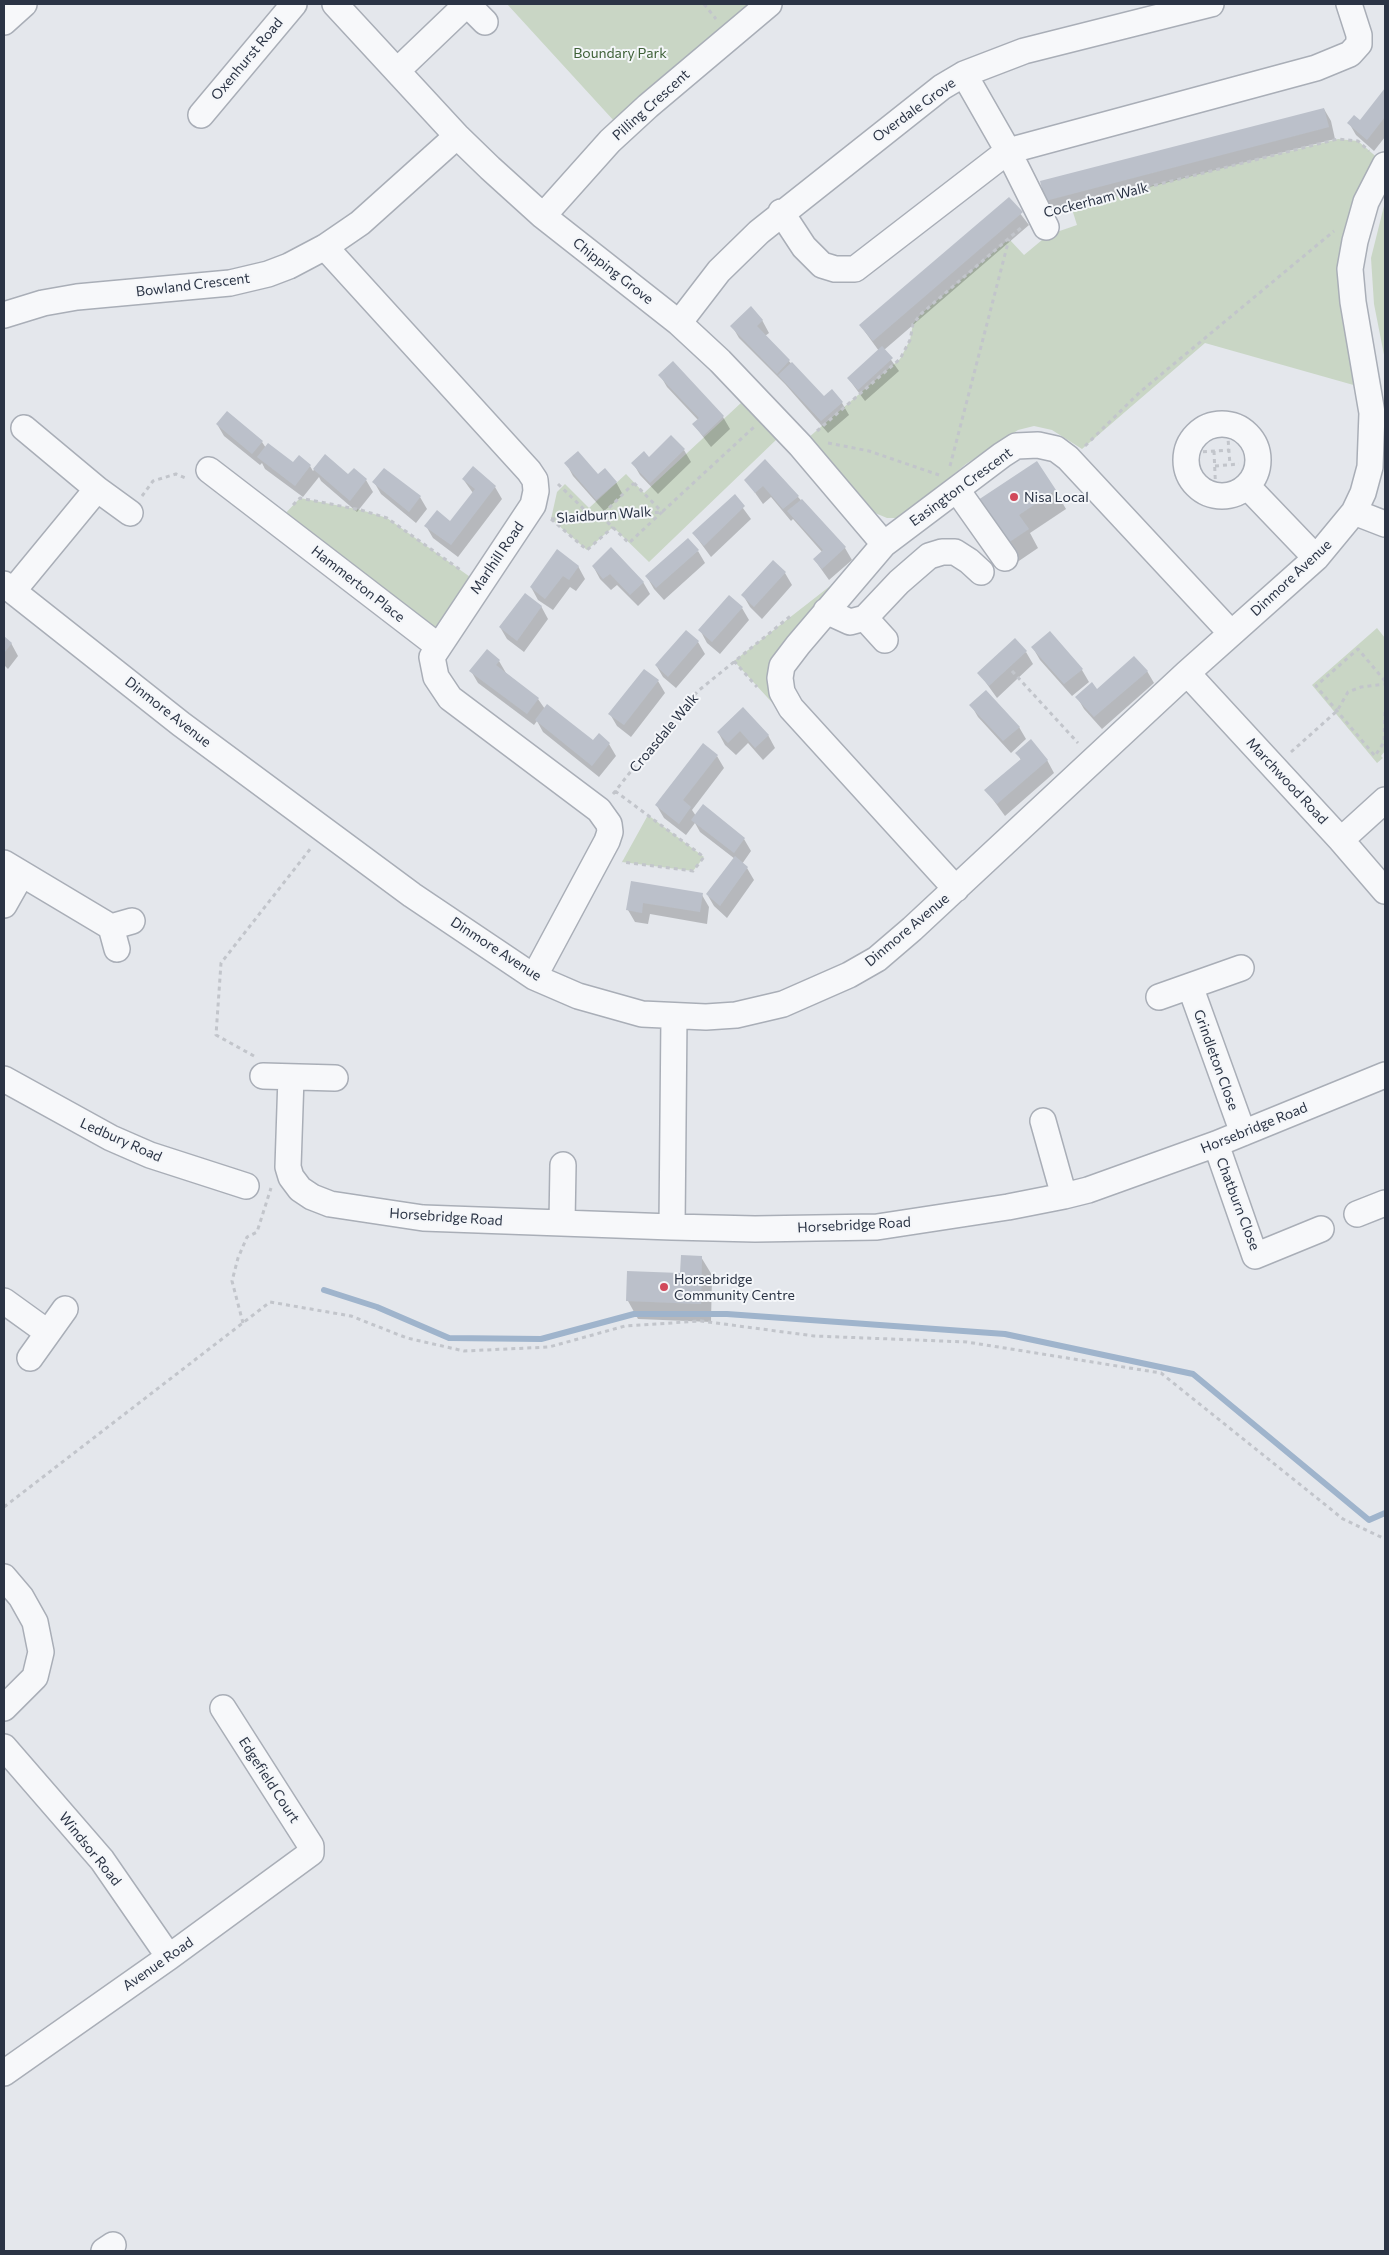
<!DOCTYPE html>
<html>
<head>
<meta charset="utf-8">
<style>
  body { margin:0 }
  #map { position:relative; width:1389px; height:2255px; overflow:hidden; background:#e4e7ec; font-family:Commissioner,sans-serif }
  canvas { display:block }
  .frame { position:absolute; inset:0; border:5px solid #2b3445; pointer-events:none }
</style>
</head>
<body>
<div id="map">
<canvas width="1389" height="2255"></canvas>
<div class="frame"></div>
</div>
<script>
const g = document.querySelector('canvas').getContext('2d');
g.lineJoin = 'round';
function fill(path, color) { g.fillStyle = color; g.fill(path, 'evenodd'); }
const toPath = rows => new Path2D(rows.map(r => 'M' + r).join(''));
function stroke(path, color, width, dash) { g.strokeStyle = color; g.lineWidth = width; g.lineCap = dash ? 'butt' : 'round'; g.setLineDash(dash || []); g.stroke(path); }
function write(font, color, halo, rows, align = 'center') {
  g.font = font + ' Commissioner,sans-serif'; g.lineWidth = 4; g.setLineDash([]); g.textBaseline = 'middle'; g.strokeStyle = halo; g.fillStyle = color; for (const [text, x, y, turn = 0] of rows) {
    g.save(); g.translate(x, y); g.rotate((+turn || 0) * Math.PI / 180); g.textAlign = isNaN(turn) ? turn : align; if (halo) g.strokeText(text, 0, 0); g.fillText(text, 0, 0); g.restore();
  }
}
fill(toPath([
  [507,4,755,4,615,122],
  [1338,139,1358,141,1380,160,1361,184,1352,215,1357,386,1205,343,1082,449,1052,430,1034,426,1018,430,966,464,900,518,887,518,875,513,808,438,900,359,910,340,913,324,921,314,1009,239,1024,255,1048,235,1077,225,1071,206],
  [1384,206,1385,206,1385,360,1374,304,1371,258],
  [742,402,777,439,649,562,613,527,587,550,551,519,557,492,565,484,589,508,626,474,644,493],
  [300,498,361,510,387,518,473,579,434,638,281,518],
  [884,544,812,623,778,709,734,661],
  [1377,628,1385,638,1385,751,1381,756,1383,758,1377,763,1312,685],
  [648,815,704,857,693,871,622,862]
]), '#c9d6c5');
fill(toPath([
  [1385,90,1385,137,1374,151,1356,135,1349,123,1360,122],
  [1324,109,1331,121,1335,139,1053,212,1046,200],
  [1009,199,1029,225,884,350,899,371,865,401,848,378,879,351,860,325],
  [762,320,769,333,765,336,824,398,842,403,849,415,828,433,785,384,739,338,732,326],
  [660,375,723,417,730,429,711,447,694,425,698,420,667,387],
  [217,424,262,442,266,448,293,464,310,466,313,471,325,456,348,476,366,480,373,492,357,512,321,481,319,477,303,497,265,469,262,463,260,465,224,436],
  [684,450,691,462,658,494,640,475,633,463],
  [566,463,616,482,623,495,604,511,573,476],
  [463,479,495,487,502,499,458,557,433,538,426,526,450,523,473,493],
  [746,480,798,497,845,548,852,560,829,580,814,559,822,552,793,519,791,521,771,497,763,504],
  [374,482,420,497,427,509,416,523,381,494],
  [1055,490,1066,509,1030,533,1038,548,1013,565,985,523],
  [734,496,751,519,711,557,694,534],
  [698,551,705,563,664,600,654,589,647,577],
  [773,562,785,573,792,585,762,619,750,607,743,595],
  [578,566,585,579,576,591,570,587,553,610,538,600,531,587],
  [593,566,643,582,650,594,638,606,617,585,611,590,600,579],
  [541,606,548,619,524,652,507,639,500,627],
  [742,608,749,620,720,654,707,643,700,630],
  [686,631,698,642,705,654,676,688,663,677,656,665],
  [4,638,11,643,18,656,8,669,4,665],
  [1033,648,1082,670,1089,682,1072,696,1040,660],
  [1026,652,1033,664,997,698,979,673],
  [499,661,506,673,538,699,545,709,593,741,599,735,609,744,616,756,599,777,543,732,537,721,534,725,478,683,471,671],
  [1147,671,1154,683,1102,729,1084,709,1077,697],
  [658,681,665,693,631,737,617,726,610,714],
  [971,705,1019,727,1026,739,1011,753,978,717],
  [743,709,768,735,775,748,763,760,748,743,736,755,725,745,718,732],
  [1017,753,1047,760,1054,773,1005,816,986,790,1021,760],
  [717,756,724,768,692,810,696,816,744,839,751,851,742,864,747,868,754,880,727,918,714,906,707,894,735,859,700,832,695,823,686,835,664,818,657,806],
  [632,883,702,895,709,907,707,924,650,914,648,924,635,922,628,910],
  [701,1257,712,1275,711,1322,638,1319,628,1301,682,1274]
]), '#0003');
stroke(toPath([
  [324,1290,377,1307,449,1338,541,1339,634,1314,727,1314,1005,1334,1193,1374,1369,1520,1385,1513]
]), '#9fb4cc', 6);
fill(toPath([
  [1385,88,1385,117,1367,140,1347,123,1354,115,1360,120],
  [1324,108,1329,127,1045,201,1040,181],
  [1009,197,1023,212,873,341,859,325],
  [751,306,763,320,757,326,790,360,777,374,730,326],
  [882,346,893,358,858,390,847,378],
  [673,361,724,416,703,436,692,424,699,418,658,375],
  [792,362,824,396,832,389,843,402,821,421,778,375],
  [227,411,263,441,252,454,216,424],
  [671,435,685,449,650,483,631,463,644,451,649,457],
  [268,443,293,462,299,455,311,465,295,486,257,457],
  [578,451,598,474,605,468,617,482,596,500,564,463],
  [325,454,348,474,354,468,367,479,350,501,313,469],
  [765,459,799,496,783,509,763,486,755,493,744,480],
  [1037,461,1056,490,1019,515,1029,529,1002,547,972,504],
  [473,466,496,486,451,545,424,526,437,510,450,521,475,489,462,479],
  [384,468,421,496,409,512,372,482],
  [735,494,745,506,704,546,692,533],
  [802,499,846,547,822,569,813,559,823,550,787,511],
  [688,538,699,550,656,588,645,576],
  [611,547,644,582,630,595,610,574,603,579,592,566],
  [557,549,579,566,569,580,563,576,545,599,530,587],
  [773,560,786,572,754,607,741,595],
  [525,593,542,606,517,641,499,627],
  [729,595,743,607,712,642,698,630],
  [686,630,699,641,668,677,655,665],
  [1050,631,1083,669,1064,684,1031,647],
  [4,636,12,643,4,653],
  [1015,638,1027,651,989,686,977,673],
  [487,649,500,660,496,665,539,698,527,714,469,671],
  [1134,656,1148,671,1094,717,1075,697,1092,682,1097,689],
  [644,669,659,680,624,725,608,714],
  [986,690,1020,727,1003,741,969,705],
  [547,704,593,740,599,733,610,743,592,766,535,720],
  [743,707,769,735,755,748,740,731,728,743,717,732],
  [1031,739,1048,760,997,804,984,790,1021,759,1015,753],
  [703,743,718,755,683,800,691,807,679,824,655,805],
  [703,804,745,838,734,853,691,820],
  [735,856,748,867,720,906,706,894],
  [631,881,703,893,700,912,643,903,642,913,626,910],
  [681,1255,702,1256,701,1304,626,1301,627,1271,680,1273]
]), '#bbc0ca');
const minor = toPath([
  [335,4,457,136,490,168,543,216,679,323,720,361,800,445,884,544],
  [467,4,485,22],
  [4,22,24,4],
  [398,70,467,4],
  [964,74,1008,151,1046,227],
  [201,115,294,4],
  [781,212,804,247,822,265,835,269,855,269,1008,151,1316,68,1350,54,1359,44,1359,35,1349,4],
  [543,216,610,141,648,106,769,4],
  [325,247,529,471,535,480,536,491,533,505,432,657,436,677,450,698,599,810,609,824,610,832,607,841,534,977],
  [4,315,43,303,77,297,230,283,268,274,289,266,325,247,360,223,457,136],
  [679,323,719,271,759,232,942,87,964,74,1024,51,1211,4],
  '1186 460a36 36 0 1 1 72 0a36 36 0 1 1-72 0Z',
  [24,428,97,489],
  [209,470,438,646],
  [1247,486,1316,558],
  [957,490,1005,558],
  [1354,512,1385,524],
  [4,584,181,724,412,895,534,977,578,996,642,1014,706,1017,736,1015,783,1004,849,975,877,959,912,929,1187,673,1316,558,1354,512,1363,493,1370,467,1372,413,1353,302,1350,269,1355,241,1366,202,1385,165],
  [13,591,97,489,130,513],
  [826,611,850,622,865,618,899,582,929,556,942,552,955,552,969,561,981,572],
  [865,618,885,640],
  [1187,673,1341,840,1385,891],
  [1341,840,1385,800],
  [4,863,111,927,132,921],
  [956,889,791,708,782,692,780,678,782,666,798,645,884,544,1002,455,1016,446,1038,445,1056,449,1068,458,1231,633],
  [4,905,21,875],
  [111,927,117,949],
  [1190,986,1243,1133],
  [1159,997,1241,968],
  [674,1016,672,1227,755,1229,877,1227,1008,1207,1064,1196,1088,1190,1216,1144,1385,1075],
  [263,1076,335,1078],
  [291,1077,288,1167,291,1177,300,1189,312,1197,330,1204,423,1218,672,1227],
  [4,1079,111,1138,150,1155,246,1186],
  [1043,1121,1064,1196],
  [1216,1144,1255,1256,1321,1229],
  [1357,1214,1385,1203],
  [562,1223,563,1165],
  [4,1301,47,1332],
  [30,1358,65,1309],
  [4,1577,21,1597,35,1622,41,1652,35,1677,4,1708],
  [4,1747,102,1860,169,1957],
  [4,2073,169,1957,311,1853,311,1846,223,1708],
  [104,2251,113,2245]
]);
stroke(minor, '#a9aeb7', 28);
stroke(toPath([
  [704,4,716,19],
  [1061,209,1338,139,1358,141,1369,151],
  [1227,425,1230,465],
  [817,431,900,359,910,340,913,324,921,314,1022,227],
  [828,443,869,451,939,475],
  [1085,446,1140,392,1334,231],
  [1214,451,1216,496],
  [1187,453,1229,450],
  [950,466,1009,239],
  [1215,466,1239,464],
  [634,483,662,512,629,543,601,516,634,483],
  [558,484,591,516],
  [142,496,153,481,176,474,188,479],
  [293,505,300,498,361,510,387,518,462,571],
  [551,519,662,512,754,427],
  [551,519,587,550,613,527],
  [734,661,757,687],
  [1012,671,1078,743],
  [1385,681,1358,649,1316,686,1375,756,1384,742,1385,708],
  [1291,752,1337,711,1348,692,1361,687,1385,684],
  [615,791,704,857,693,871,622,862],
  [613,794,673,718,698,691,793,614],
  [254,1056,216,1035,221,963,311,848],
  [243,1323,232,1281,238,1258,247,1237,257,1232,271,1188],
  [4,1507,270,1302,351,1316,407,1338,464,1351,549,1347,625,1326,701,1321,814,1336,967,1342,1161,1373,1343,1519,1385,1539]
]), '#c2c5cb', 3, [4, 4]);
stroke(minor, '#f7f8fa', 25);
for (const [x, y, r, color] of [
  [1014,497,5,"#d1495b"],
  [664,1287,5,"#d1495b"]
]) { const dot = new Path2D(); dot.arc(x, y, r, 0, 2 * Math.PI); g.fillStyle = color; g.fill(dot); stroke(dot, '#f4f6f9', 2); }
write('14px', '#3f6138', '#f4f6f9', [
  ["Boundary Park",620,53]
]);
write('14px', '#2b3445', '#f4f6f9', [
  ["Oxenhurst Road",247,59,-50],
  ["Pilling Crescent",651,105,-42],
  ["Overdale Grove",914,110,-36],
  ["Cockerham Walk",1096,200,-14],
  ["Chipping Grove",613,271,38],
  ["Bowland Crescent",193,285,-7],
  ["Easington Crescent",961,487,-36],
  ["Slaidburn Walk",604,515,-4],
  ["Marlhill Road",497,558,-56],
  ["Dinmore Avenue",1291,578,-43],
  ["Hammerton Place",358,584,38],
  ["Dinmore Avenue",168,712,38],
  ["Croasdale Walk",664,733,-50],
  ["Marchwood Road",1287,781,47],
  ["Dinmore Avenue",907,930,-40],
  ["Dinmore Avenue",496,949,33],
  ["Grindleton Close",1216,1060,70],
  ["Horsebridge Road",1254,1128,-22],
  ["Ledbury Road",121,1140,24],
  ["Chatburn Close",1238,1204,69],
  ["Horsebridge Road",446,1217,4],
  ["Horsebridge Road",854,1225,-3],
  ["Edgefield Court",269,1780,57],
  ["Windsor Road",90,1849,51],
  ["Avenue Road",158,1964,-35]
]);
write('14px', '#2b3445', '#f4f6f9', [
  ["Nisa Local",1024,497],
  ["Horsebridge",674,1279],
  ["Community Centre",674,1295]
], 'left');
</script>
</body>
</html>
